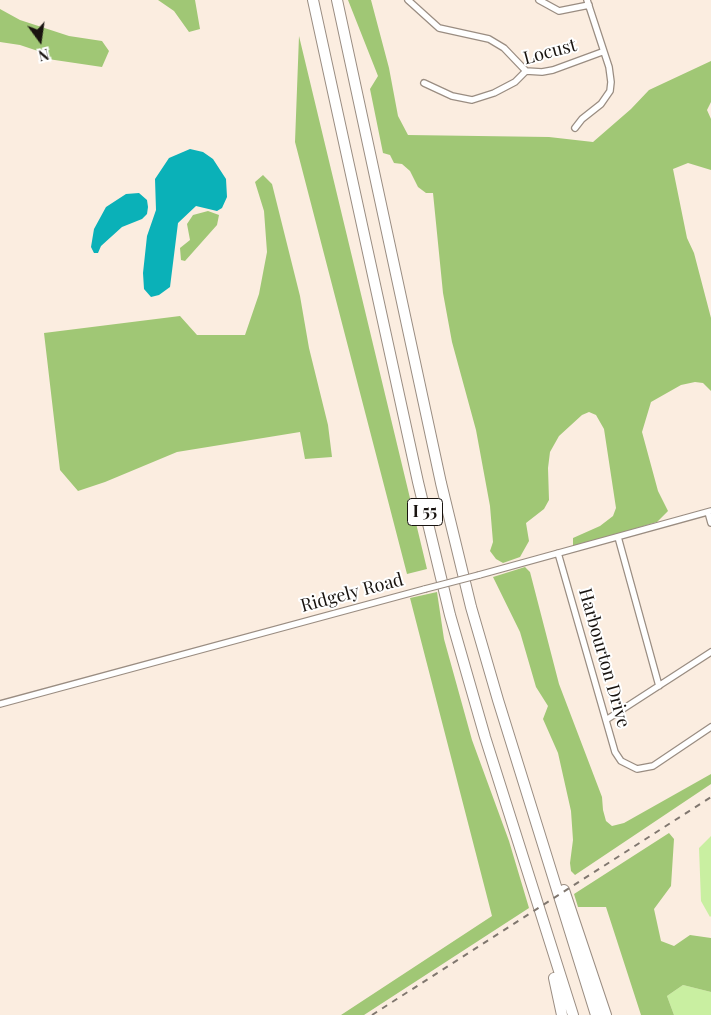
<!DOCTYPE html>
<html>
<head>
<meta charset="utf-8">
<style>
  body { margin:0 }
  #map { position:relative; width:711px; height:1015px; overflow:hidden; background:#fbede0; font-family:"Playfair Display",serif }
  canvas { display:block }
  .north { position:absolute; left:15px; top:15px; width:50px; height:50px; -webkit-text-stroke:4px #fff; paint-order:stroke; rotate:166deg; font-size:14px; font-weight:700; line-height:20px; text-align:center; color:#191410 }
  .north::after { content:''; display:block; margin:auto; width:18px; height:22px; background:#191410; clip-path:polygon(50% 0,100% 100%,50% 72%,0 100%) }
</style>
</head>
<body>
<div id="map">
<canvas width="711" height="1015"></canvas>
<div class="north">N</div>
</div>
<script>
const g = document.querySelector('canvas').getContext('2d');
g.lineJoin = 'round';
function fill(path, color) { g.fillStyle = color; g.fill(path, 'evenodd'); }
const toPath = rows => new Path2D(rows.map(r => 'M' + r).join(''));
function stroke(path, color, width, dash) { g.strokeStyle = color; g.lineWidth = width; g.lineCap = dash ? 'butt' : 'round'; g.setLineDash(dash || []); g.stroke(path); }
function write(font, color, halo, rows, align = 'center') {
  g.font = font + ' "Playfair Display",serif'; g.lineWidth = 4; g.setLineDash([]); g.textBaseline = 'middle'; g.strokeStyle = halo; g.fillStyle = color; for (const [text, x, y, turn = 0] of rows) {
    g.save(); g.translate(x, y); g.rotate((+turn || 0) * Math.PI / 180); g.textAlign = isNaN(turn) ? turn : align; if (halo) g.strokeText(text, 0, 0); g.fillText(text, 0, 0); g.restore();
  }
}
fill(toPath([
  [711,836,711,916,710,917,701,901,699,848],
  [683,985,711,992,711,1015,674,1015,667,996]
]), '#c9efa1');
fill(toPath([
  [158,0,195,0,200,29,189,32,174,11],
  [348,0,371,0,389,68,398,116,408,135,549,137,593,142,631,109,649,90,711,61,711,102,707,110,711,119,711,170,688,163,673,169,687,238,694,253,711,318,711,391,703,383,695,382,681,385,651,402,642,432,658,491,668,511,657,522,577,546,573,545,573,538,600,526,613,516,616,508,604,429,596,415,589,412,582,415,559,436,550,452,548,468,549,500,544,509,526,523,529,541,520,557,503,563,496,559,490,551,493,542,490,506,476,430,452,342,443,293,433,193,426,193,418,187,410,171,402,164,394,163,390,155,383,153,370,89,378,76],
  [0,9,20,20,69,36,102,41,109,51,102,67,48,59,38,51,20,45,0,42],
  [299,36,427,569,407,574,295,142],
  [263,175,272,184,300,296,309,348,328,425,332,457,305,459,300,432,177,452,105,482,78,491,60,470,44,333,180,316,197,335,245,335,259,294,267,252,264,211,255,182],
  [208,211,219,215,217,225,185,261,181,260,180,248,190,240,187,224,193,215],
  [525,567,530,572,559,684,602,797,603,810,606,821,612,826,624,823,711,774,711,784,575,875,571,871,570,863,573,840,571,811,558,753,543,719,548,706,536,687,520,632,493,577],
  [437,592,444,639,472,740,509,841,529,908,364,1015,341,1015,492,916,410,598],
  [669,833,674,839,671,886,654,909,661,941,674,946,690,935,711,938,711,992,683,985,667,996,674,1015,641,1015,606,907,578,907,574,894]
]), '#a0c775');
fill(toPath([
  [190,149,203,152,213,159,226,179,227,197,222,208,217,211,196,206,178,223,170,287,159,295,151,297,144,289,143,273,147,236,156,210,155,179,169,158],
  [139,193,147,200,148,207,147,214,142,219,122,227,101,246,98,253,94,253,91,247,94,229,106,207,126,194]
]), '#0ab1b8');
const minor = toPath([
  [408,0,439,28,489,39,504,48,526,71],
  [539,0,559,11,589,5],
  [424,83,452,96,472,100,494,93,515,82,526,71,542,72,553,70,602,52],
  [575,128,582,119,601,104,610,91,611,82,609,67,587,0],
  [708,512,711,523],
  [618,537,659,686],
  [558,553,615,752,621,761,637,769,653,766,711,727],
  [479,575,711,511],
  [0,704,425,589],
  [606,720,711,652]
]);
const motorway = toPath([
  [313,0,418,482,450,615,485,737,573,1015],
  [337,0,441,483,471,607,498,700,596,1015],
  [564,890,606,1015],
  [554,978,562,1015]
]);
stroke(minor, '#9a8d82', 8);
stroke(motorway, '#9a8d82', 12);
stroke(minor, '#fff', 5.5);
stroke(motorway, '#fff', 10);
stroke(toPath([
  [372,1015,711,797]
]), '#80776f', 2, [6, 6]);
const minorBridge = toPath([
  [425,589,479,575]
]);
stroke(minorBridge, '#9a8d82', 8, []);
stroke(minorBridge, '#fff', 5.5);
for (const [x, y, w] of [
  [425,512,35]
]) { const box = new Path2D(); box.roundRect(x - w / 2, y - 13.5, w, 27, 4); g.fillStyle = '#fff'; g.fill(box); stroke(box, '#191410', 1); }
write('bold 16px', '#191410', null, [
  ["I 55",425,512]
]);
write('18px', '#191410', '#fff', [
  ["Locust",550,52,-15],
  ["Ridgely Road",352,593,-15],
  ["Harbourton Drive",604,658,74]
]);
</script>
</body>
</html>
